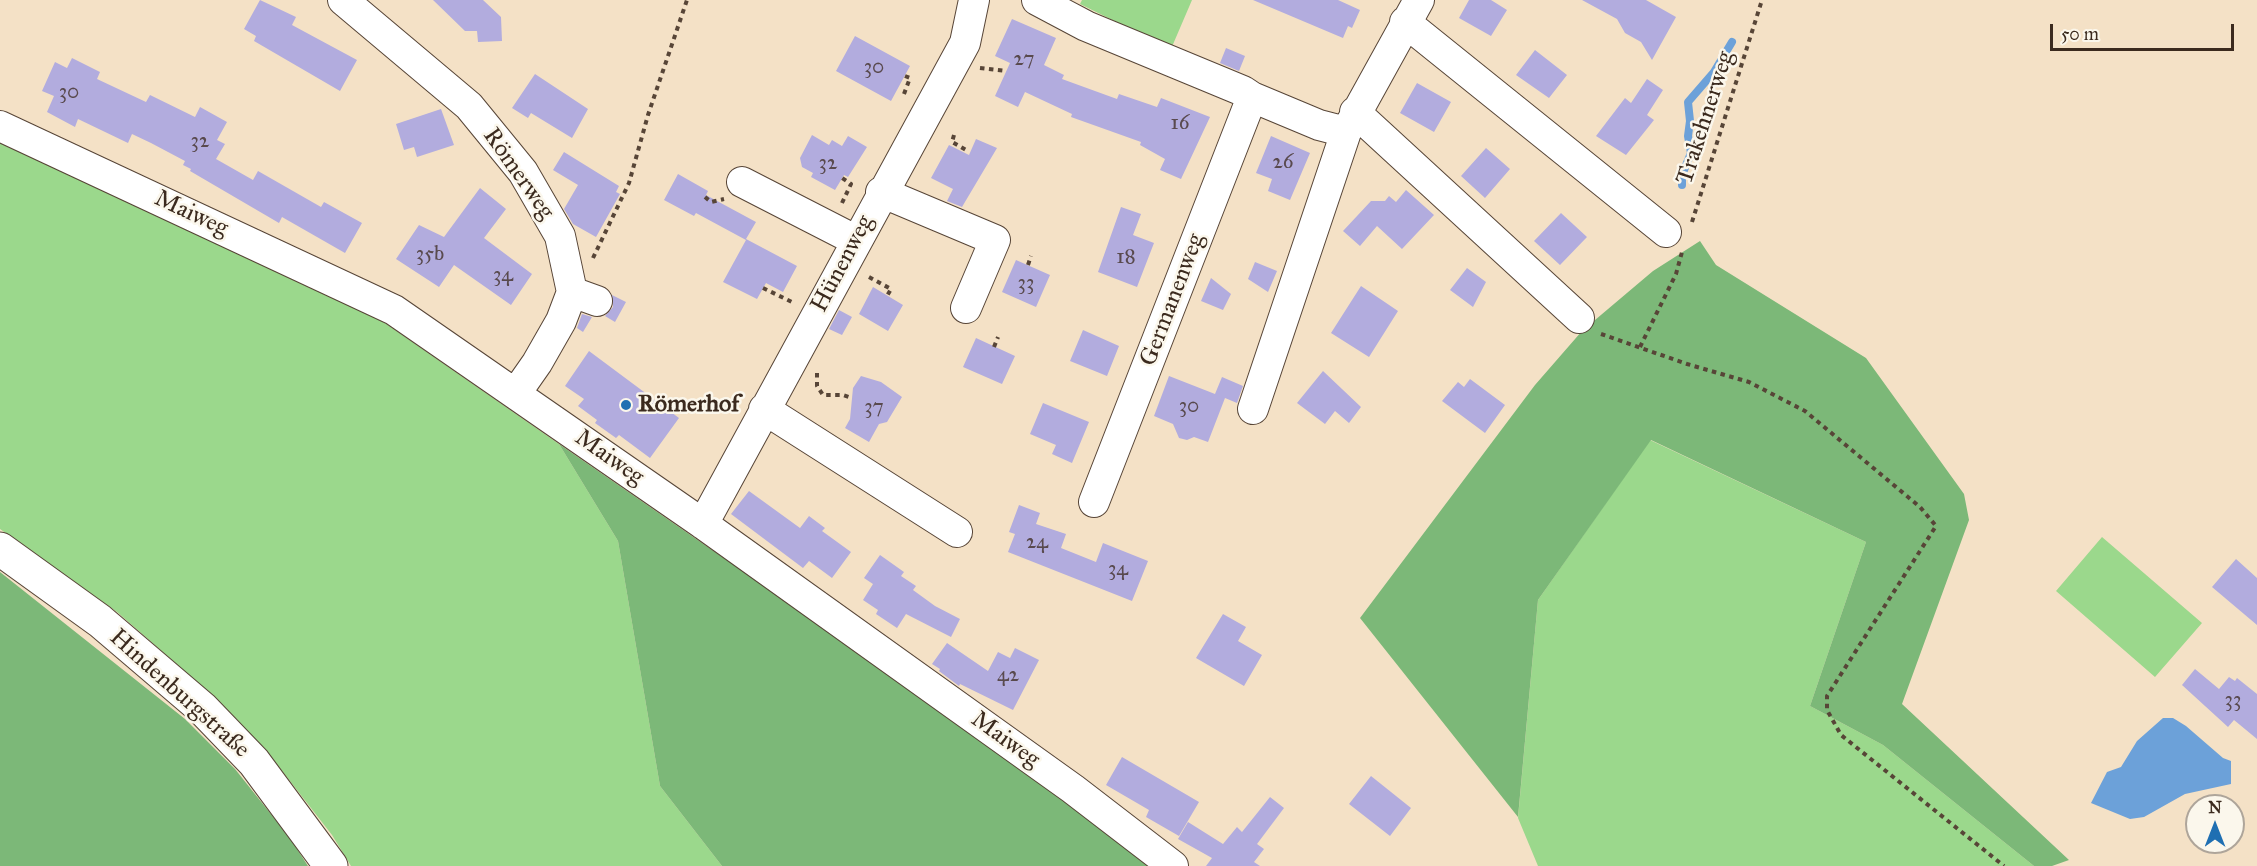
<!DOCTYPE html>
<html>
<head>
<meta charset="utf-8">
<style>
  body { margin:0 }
  #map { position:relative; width:2257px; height:866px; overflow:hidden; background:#f4e1c6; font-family:"IM FELL Great Primer",serif }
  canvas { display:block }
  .north { position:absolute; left:2185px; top:794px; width:60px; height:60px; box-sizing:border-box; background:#fbf7ec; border:2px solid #aea59a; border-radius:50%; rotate:0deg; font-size:16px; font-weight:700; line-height:24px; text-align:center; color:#3b2a1e }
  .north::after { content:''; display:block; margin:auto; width:21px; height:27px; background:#1f6fb2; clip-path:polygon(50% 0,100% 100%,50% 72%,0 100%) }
  .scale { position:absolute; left:2050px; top:24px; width:184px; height:27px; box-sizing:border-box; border:3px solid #3b2a1e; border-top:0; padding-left:8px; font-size:18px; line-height:21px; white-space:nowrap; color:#3b2a1e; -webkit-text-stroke:4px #fbf7ec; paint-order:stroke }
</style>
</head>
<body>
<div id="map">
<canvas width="2257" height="866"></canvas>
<div class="north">N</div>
<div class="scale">50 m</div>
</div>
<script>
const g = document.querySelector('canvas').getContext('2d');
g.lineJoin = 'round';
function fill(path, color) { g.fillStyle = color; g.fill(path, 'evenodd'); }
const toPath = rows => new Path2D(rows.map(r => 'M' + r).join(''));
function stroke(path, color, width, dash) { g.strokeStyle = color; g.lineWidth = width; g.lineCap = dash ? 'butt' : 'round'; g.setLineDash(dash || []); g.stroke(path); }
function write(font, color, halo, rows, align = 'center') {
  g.font = font + ' "IM FELL Great Primer",serif'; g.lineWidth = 5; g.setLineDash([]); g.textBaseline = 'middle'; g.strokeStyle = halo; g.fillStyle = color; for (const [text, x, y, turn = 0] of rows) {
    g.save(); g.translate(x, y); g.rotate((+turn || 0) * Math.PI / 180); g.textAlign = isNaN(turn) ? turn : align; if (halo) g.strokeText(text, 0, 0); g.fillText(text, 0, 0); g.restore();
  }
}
fill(toPath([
  [1082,0,1192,0,1171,49,1080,4],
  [0,142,262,262,385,323,559,444,618,541,660,786,722,866,351,866,332,835,268,753,213,696,117,612,0,529],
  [1650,440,1866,542,1810,706,1883,745,2034,866,1538,866,1518,818,1538,600],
  [2102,537,2202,623,2155,677,2056,591]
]), '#9bd88c');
fill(toPath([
  [1700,241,1716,265,1866,358,1964,494,1969,520,1902,704,2069,860,2052,866,2034,866,1883,745,1810,706,1866,542,1651,440,1538,600,1518,817,1360,618,1535,385,1582,331,1653,271],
  [559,444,923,696,1155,866,722,866,660,786,618,541],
  [0,572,185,719,235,769,290,838,308,866,0,866]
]), '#7cb878');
fill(toPath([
  [2163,718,2173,718,2186,726,2223,758,2231,761,2231,784,2185,794,2144,817,2130,819,2091,803,2107,772,2121,767,2137,741]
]), '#6ca1d9');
stroke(toPath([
  [1682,185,1682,175,1691,153,1688,136,1690,121,1688,102,1714,72,1732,42]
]), '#6ca1d9', 8);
fill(toPath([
  [260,0,296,17,292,25,357,60,340,91,254,41,256,36,244,29],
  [433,0,483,0,501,17,502,41,478,42,477,31,465,31],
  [1253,0,1338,0,1360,10,1352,28,1348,26,1343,38],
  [1469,0,1491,0,1507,10,1491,36,1459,18],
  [1582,0,1646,0,1676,17,1652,60,1641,42,1625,33,1617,19],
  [1012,19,1056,38,1044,65,1064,75,1062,79,1117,99,1119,94,1157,107,1161,98,1210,117,1181,179,1160,170,1165,159,1140,145,1141,142,1071,117,1072,114,1025,92,1018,107,995,96,1010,63,995,56],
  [855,36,910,66,891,101,836,71],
  [1226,48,1245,56,1239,71,1220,63],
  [1535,50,1567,75,1549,98,1516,75],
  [72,58,100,72,97,79,146,102,150,95,195,117,200,107,227,122,217,140,225,144,216,159,253,180,258,171,321,207,324,202,362,223,345,253,282,217,279,223,190,171,191,169,183,165,185,161,151,143,132,134,128,143,78,119,75,127,47,112,54,96,42,91,55,62,67,68],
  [535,74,588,109,572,138,531,113,528,118,512,108],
  [1647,79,1663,90,1647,115,1654,120,1626,155,1596,136,1625,98,1631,103],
  [1417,83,1451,102,1434,132,1400,113],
  [441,109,454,145,417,157,414,147,404,150,396,124],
  [812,135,829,145,832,140,842,146,848,136,867,147,848,177,844,175,835,190,811,177,813,173,802,167,800,158],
  [1271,136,1310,153,1290,200,1268,191,1272,179,1256,173],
  [976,139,997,148,962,207,947,201,953,189,931,178,949,145,969,155],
  [1486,148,1510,169,1485,198,1461,176],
  [564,152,619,186,616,192,620,194,596,237,573,224,564,209,578,185,553,170],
  [678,174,708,191,706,195,756,222,746,239,797,266,783,292,766,283,757,299,723,282,746,240,696,213,694,216,664,200],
  [480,188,506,209,484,238,532,274,511,305,454,265,439,287,396,259,419,225,444,237],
  [1406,190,1434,215,1402,249,1377,226,1360,246,1343,231,1371,201,1385,201,1389,196,1396,202],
  [1121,207,1141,214,1133,235,1154,243,1137,287,1098,272],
  [1561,213,1587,237,1560,265,1534,241],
  [1016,260,1050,275,1036,307,1002,292],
  [1255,262,1277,271,1268,292,1248,279],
  [1467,268,1486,282,1473,307,1450,290],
  [1211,278,1231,294,1223,310,1201,301],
  [1361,286,1398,311,1369,357,1331,333],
  [873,287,903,305,888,331,859,314],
  [612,295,626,302,615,322,605,316,613,307],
  [839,310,852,317,842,335,829,329],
  [582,314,592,317,583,332,577,328],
  [1083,330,1119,346,1107,376,1070,361],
  [976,338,1015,356,1002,384,963,367],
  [589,351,679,418,650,458,619,435,616,438,595,423,597,420,578,406,584,399,565,386],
  [1323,371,1361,407,1349,423,1335,411,1325,424,1297,403],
  [861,376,881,382,902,397,887,422,879,424,869,442,845,428,850,419,853,388],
  [1169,376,1215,394,1222,377,1243,386,1237,403,1225,398,1208,442,1194,437,1187,440,1179,438,1173,424,1154,416],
  [1470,379,1505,405,1485,433,1442,401,1458,382,1464,387],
  [1043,403,1089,422,1072,463,1052,454,1056,445,1030,434],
  [749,491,800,528,809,516,825,528,822,531,851,552,832,578,809,561,803,568,731,514],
  [1019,505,1040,513,1036,524,1066,534,1061,548,1096,562,1103,543,1148,561,1132,601,1008,552,1015,534,1009,532],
  [880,555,904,572,901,576,916,586,913,590,935,606,960,619,951,637,906,614,897,628,876,614,878,610,863,600,873,584,864,578],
  [2236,559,2257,578,2257,625,2212,587],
  [1223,614,1246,627,1238,641,1262,655,1244,686,1196,658],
  [947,643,988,671,998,652,1010,658,1015,648,1039,660,1013,710,960,684,959,686,939,671,940,669,932,664],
  [2195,669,2219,689,2229,677,2235,681,2237,678,2257,694,2257,739,2234,720,2228,727,2182,685],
  [1122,757,1199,802,1179,836,1146,817,1149,810,1106,785],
  [1371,776,1411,808,1390,836,1349,804],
  [1270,797,1284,808,1257,844,1264,849,1254,862,1260,866,1206,866,1212,858,1178,839,1188,822,1223,844,1237,827,1242,832]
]), '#b2acde');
const minor = toPath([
  [343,0,469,106,523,172,560,236,572,292,561,321,537,363,516,393],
  [1037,0,1086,26,1243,91,1252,97,1319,125,1346,132],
  [1405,22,1666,232],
  [1355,112,1579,318],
  [0,126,394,310,703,524,1073,789,1173,866],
  [742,182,857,241],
  [881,192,995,240,966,308],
  [572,292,597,301],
  [764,409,957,532],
  [1253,409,1346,132,1419,0],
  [1094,502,1252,97],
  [703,524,965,43,974,0]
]);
const major = toPath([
  [0,549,100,621,202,708,254,762,331,866]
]);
stroke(minor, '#574537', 32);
stroke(major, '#574537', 35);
stroke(toPath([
  [980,68,1006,71],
  [904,94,910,78,905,76],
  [954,135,952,142,966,150,964,153],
  [705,197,711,202,724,199],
  [842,203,851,184,842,178],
  [1692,222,1762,0],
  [593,258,629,183,648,115,687,0],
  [1028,265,1031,256],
  [869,277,891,289,887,296],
  [763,288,794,303],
  [1601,334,1687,364,1749,382,1805,411,1920,507,1936,526,1827,696,1827,710,1841,735,2004,866],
  [994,347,998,337],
  [1640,347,1676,274,1682,252],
  [817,373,817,386,823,395,843,395,852,398]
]), '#574537', 4, [4.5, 4.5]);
stroke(minor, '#fff', 30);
stroke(major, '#fff', 33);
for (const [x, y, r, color] of [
  [626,405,6,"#1f6fb2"]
]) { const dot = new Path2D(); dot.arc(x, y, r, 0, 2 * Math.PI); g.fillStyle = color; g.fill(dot); stroke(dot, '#fbf7ec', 2); }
write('21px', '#594a4e', null, [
  ["27",1024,60],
  ["30",874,68],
  ["30",69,93],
  ["16",1180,124],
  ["32",200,142],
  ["26",1283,163],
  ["32",828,164],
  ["35b",430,255],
  ["18",1126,258],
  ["34",503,276],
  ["33",1026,284],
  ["30",1189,407],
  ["37",874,408],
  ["24",1037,543],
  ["34",1118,570],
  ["42",1008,676],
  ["33",2233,701]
]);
write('24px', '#3b2a1e', '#fbf7ec', [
  ["Trakehnerweg",1706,118,-72],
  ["Römerweg",518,174,55],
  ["Maiweg",191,214,25],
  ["Hünenweg",843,264,-62],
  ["Germanenweg",1173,300,-69],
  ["Maiweg",609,458,35],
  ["Hindenburgstraße",179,694,42],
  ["Maiweg",1005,740,36]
]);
write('bold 24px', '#3b2a1e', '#fbf7ec', [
  ["Römerhof",638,405]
], 'left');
</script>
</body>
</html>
